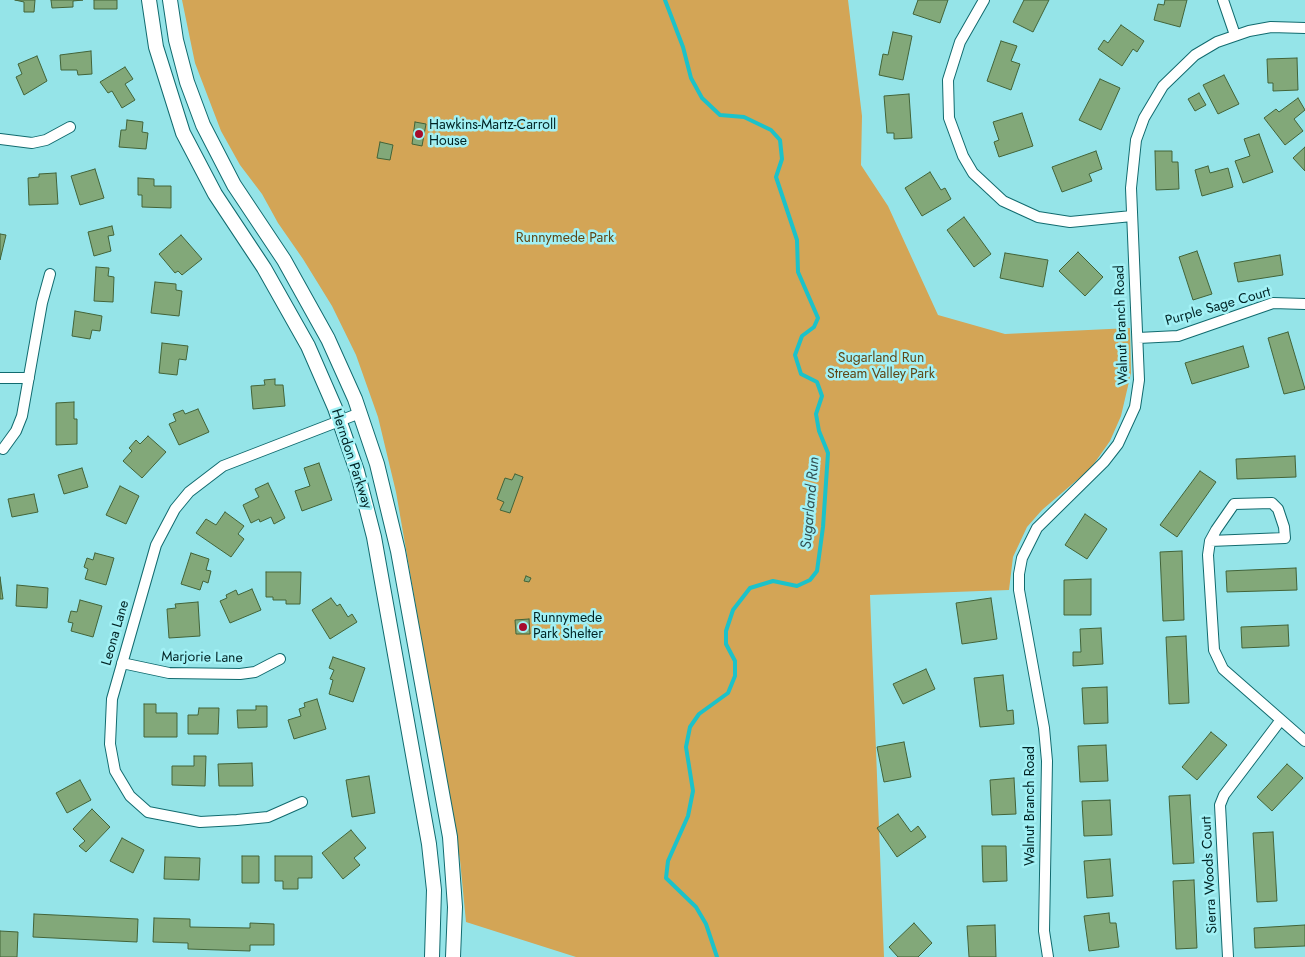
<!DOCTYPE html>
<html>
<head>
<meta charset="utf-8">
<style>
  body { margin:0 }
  canvas { display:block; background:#95e4e8 }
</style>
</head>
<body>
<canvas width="1305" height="957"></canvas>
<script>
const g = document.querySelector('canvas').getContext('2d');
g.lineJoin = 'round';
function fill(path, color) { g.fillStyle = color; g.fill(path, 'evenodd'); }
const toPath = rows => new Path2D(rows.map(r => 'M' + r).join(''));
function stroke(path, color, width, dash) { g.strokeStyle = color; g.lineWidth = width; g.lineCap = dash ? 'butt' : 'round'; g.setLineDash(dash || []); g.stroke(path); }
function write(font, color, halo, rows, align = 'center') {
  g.font = font + ' Jost,sans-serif'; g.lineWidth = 5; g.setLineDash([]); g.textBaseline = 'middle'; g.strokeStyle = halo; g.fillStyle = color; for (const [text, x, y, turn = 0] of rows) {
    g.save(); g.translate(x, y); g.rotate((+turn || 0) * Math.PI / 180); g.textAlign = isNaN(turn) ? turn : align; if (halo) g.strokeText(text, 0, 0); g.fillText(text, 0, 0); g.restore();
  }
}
fill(toPath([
  [182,0,848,0,862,116,861,165,888,206,938,315,1005,334,1130,328,1131,373,1121,416,1110,441,1091,468,1042,510,1027,527,1013,557,1009,590,870,595,884,957,576,957,466,922,460,860,396,492,378,417,356,355,332,306,303,259,278,223,262,194,240,165,221,131,195,63]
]), '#d3a556');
stroke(toPath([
  [665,0,683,47,691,78,702,98,720,115,744,117,771,130,780,140,782,159,776,177,797,240,798,272,818,318,814,327,802,336,795,355,801,374,817,382,822,396,816,414,819,431,828,453,823,527,817,571,810,580,797,586,773,581,750,588,733,610,726,631,726,644,735,661,735,676,728,693,699,714,690,727,686,747,693,791,688,816,668,861,666,878,696,907,706,924,717,957]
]), '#1cc2c9', 4);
const building = toPath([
  [15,0,35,0,34,12,24,12,24,2,15,0],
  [51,0,83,0,73,1,73,7,52,8,51,0],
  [94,0,117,0,117,9,94,9,94,0],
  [918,0,948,0,940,23,913,14,918,0],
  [1024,0,1049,0,1033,32,1013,22,1024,0],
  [1165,0,1187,0,1180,27,1154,20,1158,4,1164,5,1165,0],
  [1121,25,1144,41,1137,52,1133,49,1122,66,1098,49,1104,40,1108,43,1121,25],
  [893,32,912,36,903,80,879,75,883,54,888,55,893,32],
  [1001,41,1017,46,1011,61,1020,64,1011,90,987,81,1001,41],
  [91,51,92,74,78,75,77,70,61,70,60,55,91,51],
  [37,56,47,81,24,95,16,77,22,74,18,64,37,56],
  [1297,58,1298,90,1273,91,1273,83,1268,83,1267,59,1297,58],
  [125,67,133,79,125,84,135,100,122,108,112,91,108,93,100,82,125,67],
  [1224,75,1239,104,1218,114,1203,85,1224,75],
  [1100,79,1120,88,1101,130,1079,120,1100,79],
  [1199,93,1206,105,1195,111,1188,99,1199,93],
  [909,94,912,138,894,139,894,133,887,133,884,96,909,94],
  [1298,98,1305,110,1294,119,1303,131,1285,145,1264,118,1276,109,1279,112,1298,98],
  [1022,113,1033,146,999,157,994,142,999,140,993,122,1022,113],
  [127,120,143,122,142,132,148,133,146,149,119,147,121,130,126,130,127,120],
  [415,122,426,124,422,146,412,144,415,122],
  [1259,134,1273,172,1243,183,1235,161,1250,156,1244,139,1259,134],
  [380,142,393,145,390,160,377,158,380,142],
  [1305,147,1305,171,1293,158,1305,147],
  [1096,151,1102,169,1089,174,1092,181,1062,192,1052,167,1096,151],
  [1155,151,1172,151,1172,162,1178,162,1179,189,1156,190,1155,151],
  [1208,166,1210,173,1228,168,1233,187,1202,196,1195,170,1208,166],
  [95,169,104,198,80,205,71,176,95,169],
  [930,172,941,190,945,188,951,199,922,216,905,188,930,172],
  [56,173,58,204,29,205,28,178,39,177,39,174,56,173],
  [138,178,154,179,154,186,171,186,171,208,142,207,142,195,138,195,138,178],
  [964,217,991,254,974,267,947,230,964,217],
  [112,226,114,235,108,236,111,251,94,256,88,232,112,226],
  [0,234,6,235,0,260,0,234],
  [181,235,202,259,182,275,178,271,175,273,159,254,181,235],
  [1197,251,1212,294,1193,300,1179,257,1197,251],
  [1078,252,1103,277,1085,296,1059,271,1078,252],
  [1005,253,1048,260,1043,287,1000,278,1005,253],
  [1280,255,1283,275,1238,282,1234,263,1280,255],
  [96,267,109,268,108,276,114,277,113,302,94,301,96,267],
  [155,282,176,284,176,290,182,291,179,316,151,313,155,282],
  [75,311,102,316,100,331,92,330,90,339,72,336,75,311],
  [1288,332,1305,389,1284,394,1268,338,1288,332],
  [162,343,188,346,186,360,179,359,177,375,159,373,162,343],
  [1243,346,1249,367,1192,384,1185,363,1243,346],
  [275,379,275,385,283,385,285,406,253,409,251,386,265,385,264,380,275,379],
  [74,402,74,419,77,419,77,444,56,445,56,403,74,402],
  [198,409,209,432,179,445,169,424,176,421,173,414,183,410,185,414,198,409],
  [148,436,166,452,142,478,123,461,132,451,129,448,136,440,140,444,148,436],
  [1295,456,1296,477,1237,479,1236,459,1295,456],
  [319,463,332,500,302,511,295,491,310,486,304,468,319,463],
  [82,468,88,487,64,494,58,475,82,468],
  [1200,471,1216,482,1177,537,1160,525,1200,471],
  [515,474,523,477,510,513,500,510,504,502,497,499,505,478,512,480,515,474],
  [268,483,285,518,274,524,271,517,260,522,259,519,251,523,243,505,259,497,255,489,268,483],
  [120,486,139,496,126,524,106,515,120,486],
  [34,494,38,512,12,517,8,499,34,494],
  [225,512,244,526,238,534,244,539,231,557,196,533,206,519,216,525,225,512],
  [1085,514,1107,529,1087,559,1065,545,1085,514],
  [1182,551,1184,620,1163,621,1160,552,1182,551],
  [95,553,114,558,106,585,85,579,88,569,84,567,87,558,93,560,95,553],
  [191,553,209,559,206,570,211,571,208,583,203,581,200,590,181,584,191,553],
  [1296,568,1297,590,1227,592,1226,571,1296,568],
  [266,572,301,572,300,604,286,604,286,600,273,600,273,597,266,597,266,572],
  [526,576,531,578,529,582,524,581,526,576],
  [0,577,3,599,0,599,0,577],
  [1091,579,1091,615,1064,615,1064,580,1091,579],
  [17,585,48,588,47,608,16,606,17,585],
  [252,589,261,610,230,623,220,601,227,598,226,595,236,590,238,595,252,589],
  [331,598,337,606,340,604,348,617,352,614,357,622,330,639,312,610,331,598],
  [991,598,997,639,962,644,956,603,991,598],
  [80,600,102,606,93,637,71,631,73,623,68,622,71,611,77,612,80,600],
  [198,602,200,636,169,638,167,609,176,608,175,604,198,602],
  [529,619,530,634,516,634,515,620,529,619],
  [1288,625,1289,646,1242,648,1241,627,1288,625],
  [1101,628,1103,664,1073,666,1073,652,1081,652,1080,629,1101,628],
  [1186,636,1189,703,1169,704,1166,637,1186,636],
  [333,657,365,668,353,702,329,694,333,680,330,679,334,670,329,668,333,657],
  [926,669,935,689,903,704,893,684,926,669],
  [1003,675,1007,711,1013,710,1014,724,980,727,974,678,1003,675],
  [1107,687,1108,723,1084,724,1082,688,1107,687],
  [317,699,326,729,294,739,288,720,301,716,299,709,305,707,304,703,317,699],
  [144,704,156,704,156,713,177,713,177,737,144,737,144,704],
  [256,706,267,706,267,727,238,728,237,710,256,710,256,706],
  [199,708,219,708,218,734,188,734,188,715,198,715,199,708],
  [1211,732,1227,745,1197,780,1182,767,1211,732],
  [904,742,911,777,884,782,877,747,904,742],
  [1106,745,1108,781,1080,782,1078,746,1106,745],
  [194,756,206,756,205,786,172,785,172,766,194,766,194,756],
  [252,763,253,786,219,786,218,764,252,763],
  [1287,764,1303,778,1272,811,1257,797,1287,764],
  [369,776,375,813,352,817,346,780,369,776],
  [1014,778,1016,814,992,815,990,780,1014,778],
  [80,780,91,800,67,813,56,793,80,780],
  [1190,795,1194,863,1173,864,1169,796,1190,795],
  [1110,800,1112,835,1084,836,1082,801,1110,800],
  [92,809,110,827,86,852,79,846,85,841,73,829,92,809],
  [898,814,911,832,918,826,926,837,897,857,877,828,898,814],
  [351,830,366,848,354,858,360,865,343,879,322,853,351,830],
  [1273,832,1277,901,1257,902,1253,833,1273,832],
  [122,838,144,850,133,873,110,861,122,838],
  [982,846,1006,846,1007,881,983,882,982,846],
  [242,856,259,856,259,883,242,883,242,856],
  [275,856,312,856,312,878,298,878,298,889,283,889,283,881,275,881,275,856],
  [165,857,200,858,199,880,164,879,165,857],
  [1110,859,1113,896,1087,898,1084,861,1110,859],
  [1194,880,1197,948,1176,949,1173,881,1194,880],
  [1109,913,1110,923,1116,923,1119,947,1089,951,1084,916,1109,913],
  [34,914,138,919,137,942,33,937,34,914],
  [154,918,190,919,190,927,250,928,250,923,274,924,274,945,250,945,250,951,188,949,188,943,153,942,154,918],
  [914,923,932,943,918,957,898,957,889,947,914,923],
  [995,925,996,957,969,957,967,926,995,925],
  [1305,925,1305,946,1255,948,1254,928,1305,925],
  [0,931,18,932,17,957,0,957,0,931]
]);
fill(building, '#82a879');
stroke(building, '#426439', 1);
const minor = toPath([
  [984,0,960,42,948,80,949,118,963,156,973,173,1003,201,1038,217,1070,222,1132,216],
  [1223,0,1235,35],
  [0,139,32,143,46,140,70,127],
  [1138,338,1178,336,1273,303,1305,304],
  [0,378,29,378],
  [3,449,16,431,22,416,42,303,50,274],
  [1210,541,1285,538,1284,527,1278,509,1272,503,1234,504,1216,530,1210,541,1208,555,1214,650,1223,669,1305,741],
  [122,663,169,673,240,674,255,672,280,659],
  [302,802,268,817,237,820,200,822,148,812,130,796,115,771,110,744,112,699,156,545,175,509,189,492,223,466,360,413],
  [1048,957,1044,931,1047,761,1044,728,1019,590,1019,574,1022,558,1037,528,1104,462,1118,444,1135,407,1139,380,1131,188,1136,140,1144,118,1163,86,1195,55,1217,42,1249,31,1271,27,1305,28],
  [1228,957,1220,805,1224,795,1280,721]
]);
const secondary = toPath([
  [149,0,156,47,183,133,215,194,264,268,308,346,335,408,357,471,374,537,429,844,434,890,432,957],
  [170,0,176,40,187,82,203,125,234,185,284,260,328,339,355,399,377,464,398,551,450,837,455,907,453,957]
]);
stroke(minor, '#116b6f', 12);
stroke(secondary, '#116b6f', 16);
stroke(minor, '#fff', 10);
stroke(secondary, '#fff', 14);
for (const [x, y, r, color] of [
  [419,134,5,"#a60c2c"],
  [523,627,5,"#a60c2c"]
]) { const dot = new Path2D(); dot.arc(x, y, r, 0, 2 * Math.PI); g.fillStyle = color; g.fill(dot); stroke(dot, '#a2f1f5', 2); }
write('14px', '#012324', '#a2f1f5', [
  ["Hawkins-Martz-Carroll",429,126],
  ["House",429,142],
  ["Runnymede",533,619],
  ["Park Shelter",533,635]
], 'left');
write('14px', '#604615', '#a2f1f5', [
  ["Runnymede Park",565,239],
  ["Sugarland Run",881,359],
  ["Stream Valley Park",881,375]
]);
write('14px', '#012324', '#a2f1f5', [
  ["Purple Sage Court",1218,307,-16],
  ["Walnut Branch Road",1122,325,-92],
  ["Herndon Parkway",351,459,72],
  ["Leona Lane",116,633,-74],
  ["Marjorie Lane",202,658,1],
  ["Walnut Branch Road",1031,806,-90],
  ["Sierra Woods Court",1210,875,-93]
]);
write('italic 15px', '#314f51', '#a2f1f5', [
  ["Sugarland Run",811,503,-85]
]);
</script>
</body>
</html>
